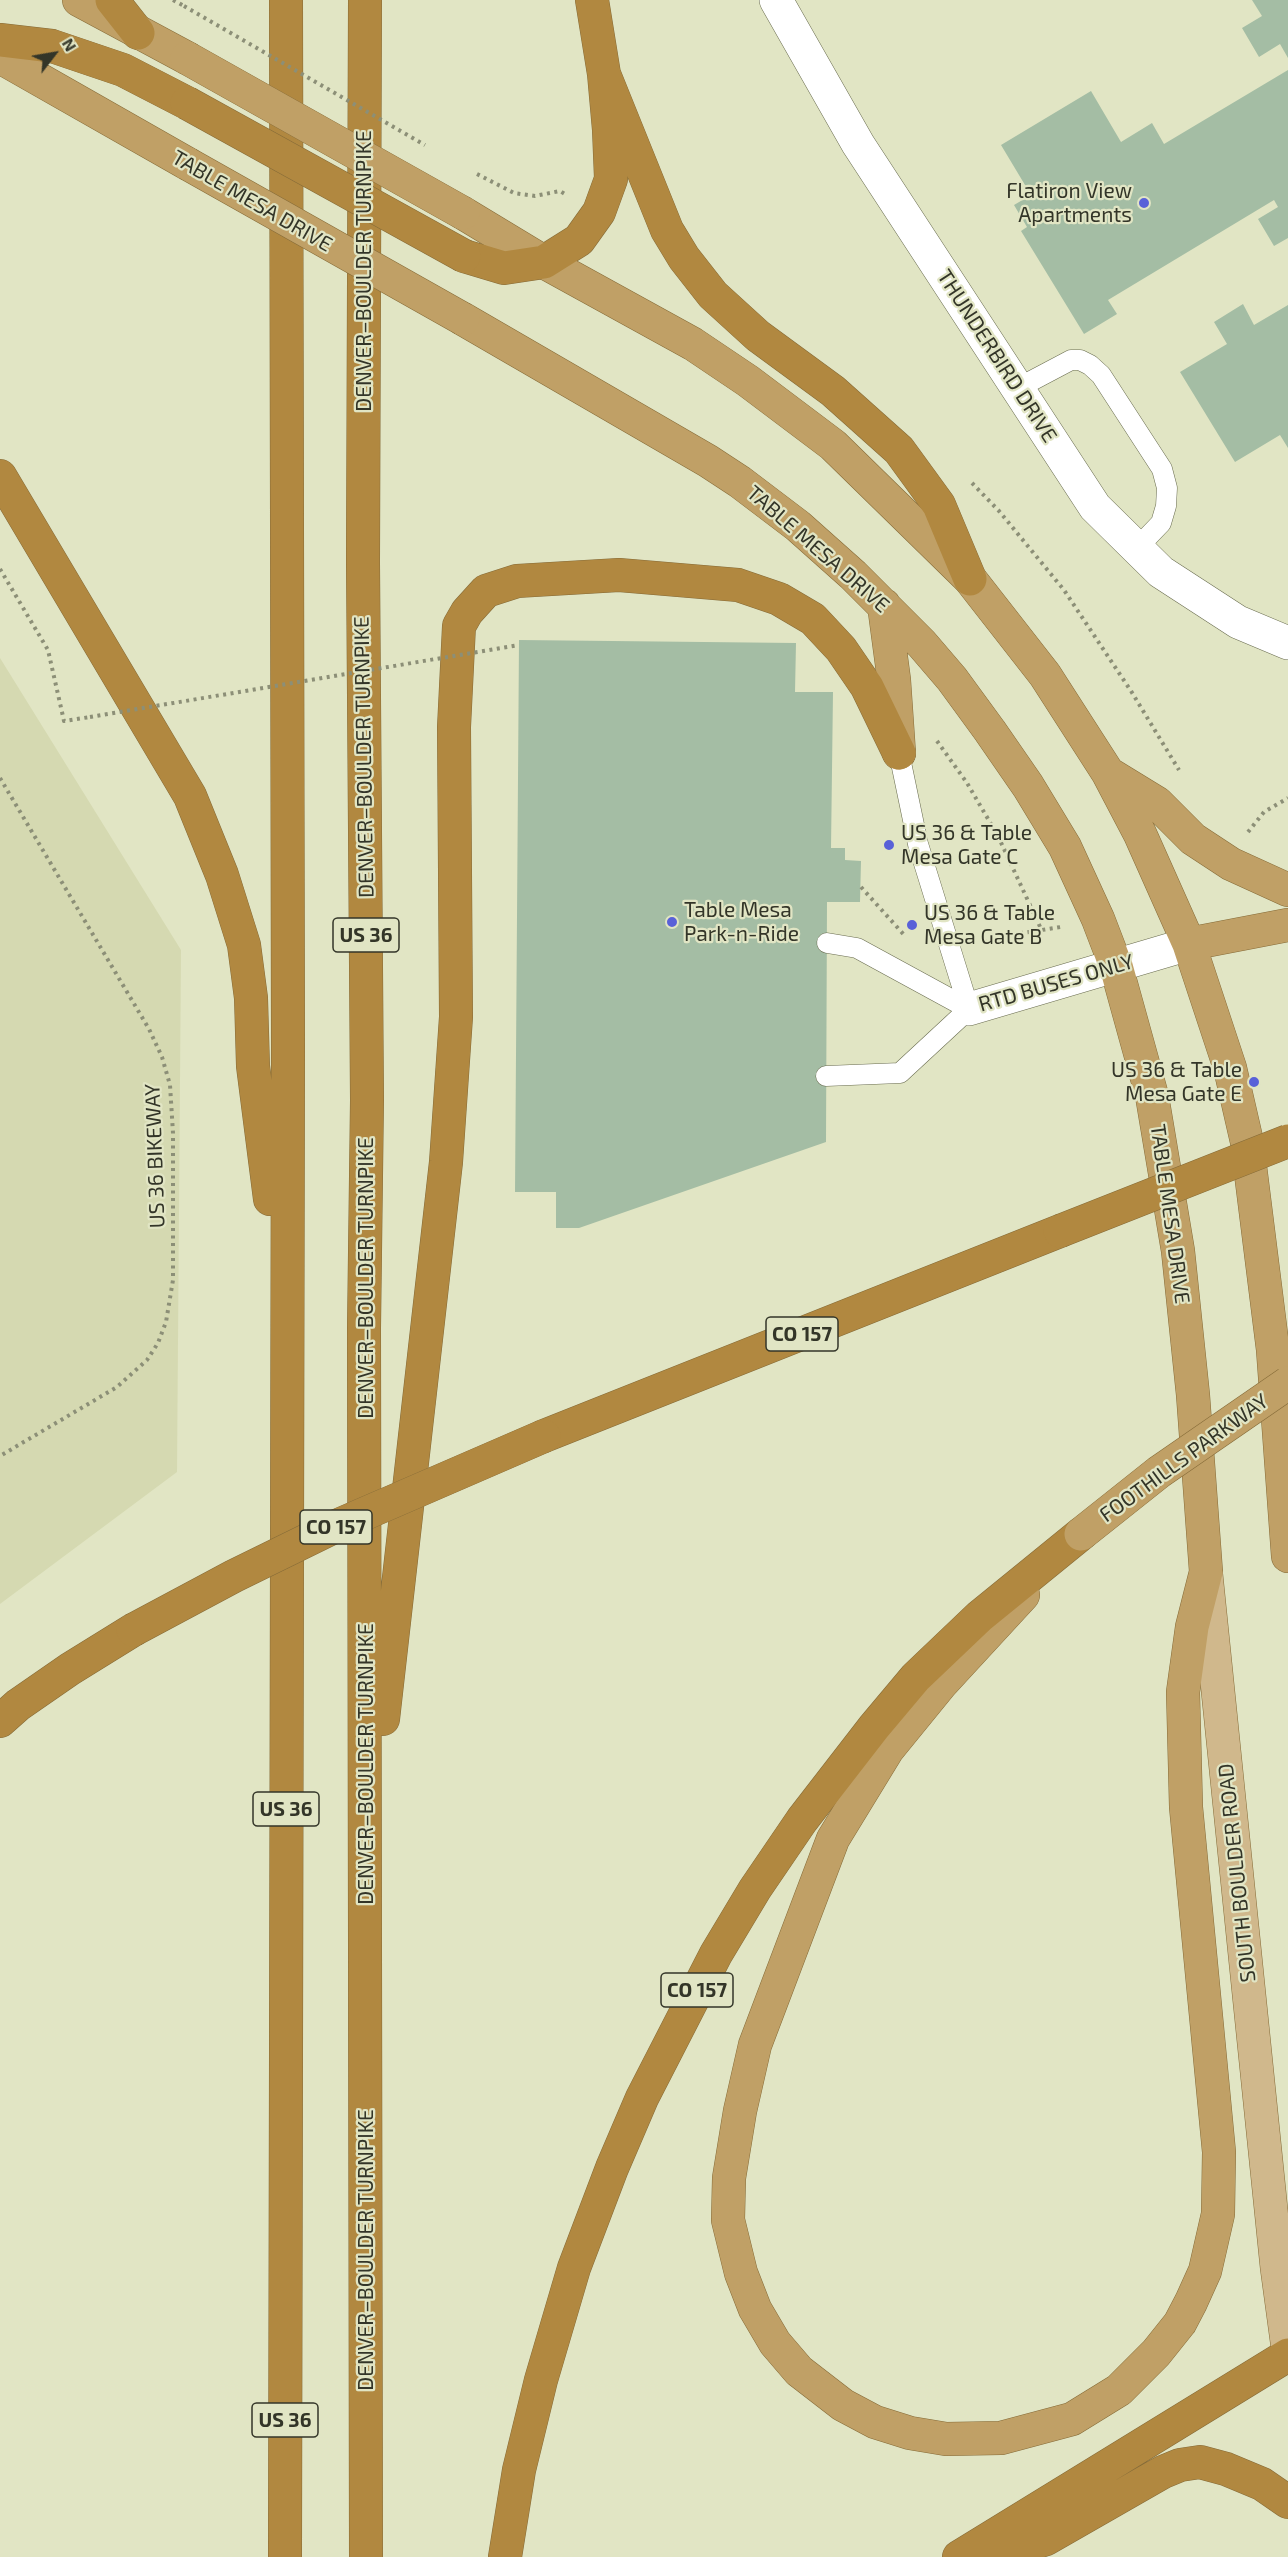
<!DOCTYPE html>
<html>
<head>
<meta charset="utf-8">
<style>
  body { margin:0 }
  #map { position:relative; width:1288px; height:2557px; overflow:hidden; background:#e1e5c4; font-family:"Exo 2",sans-serif }
  canvas { display:block }
  .north { position:absolute; left:24px; top:24px; width:60px; height:60px; -webkit-text-stroke:4px #e1e5c4; paint-order:stroke; rotate:59deg; font-size:16px; font-weight:700; line-height:24px; text-align:center; color:#333528 }
  .north::after { content:''; display:block; margin:auto; width:21px; height:27px; background:#333528; clip-path:polygon(50% 0,100% 100%,50% 72%,0 100%) }
</style>
</head>
<body>
<div id="map">
<canvas width="1288" height="2557"></canvas>
<div class="north">N</div>
</div>
<script>
const g = document.querySelector('canvas').getContext('2d');
g.lineJoin = 'round';
function fill(path, color) { g.fillStyle = color; g.fill(path, 'evenodd'); }
const toPath = rows => new Path2D(rows.map(r => 'M' + r).join(''));
function stroke(path, color, width, dash) { g.strokeStyle = color; g.lineWidth = width; g.lineCap = dash ? 'butt' : 'round'; g.setLineDash(dash || []); g.stroke(path); }
function write(font, color, halo, rows, align = 'center') {
  g.font = font + ' "Exo 2",sans-serif'; g.lineWidth = 4.5; g.setLineDash([]); g.textBaseline = 'middle'; g.strokeStyle = halo; g.fillStyle = color; for (const [text, x, y, turn = 0] of rows) {
    g.save(); g.translate(x, y); g.rotate((+turn || 0) * Math.PI / 180); g.textAlign = isNaN(turn) ? turn : align; if (halo) g.strokeText(text, 0, 0); g.fillText(text, 0, 0); g.restore();
  }
}
fill(toPath([
  [0,658,181,950,177,1472,0,1604]
]), '#d5d9b1');
fill(toPath([
  [1252,0,1288,0,1288,58,1280,44,1259,57,1242,28,1262,16],
  [1288,70,1288,238,1274,246,1258,219,1278,207,1274,200,1108,300,1117,314,1084,334,1021,231,1027,227,1014,205,1031,195,1001,145,1091,91,1121,142,1152,123,1164,144],
  [1243,304,1254,325,1288,305,1288,448,1280,435,1235,462,1180,372,1227,344,1214,322],
  [519,640,796,643,795,692,833,692,831,848,845,848,845,860,861,861,860,902,827,902,826,1142,579,1228,556,1228,556,1192,515,1192]
]), '#a4bda4');
const service = toPath([
  [1018,388,1071,360,1080,360,1090,365,1101,375,1162,469,1167,488,1166,506,1161,523,1137,548],
  [899,753,918,844,969,1009],
  [827,943,857,948,969,1009],
  [826,1076,900,1073,969,1009]
]);
const minor = toPath([
  [776,0,858,144,1095,507,1161,572,1238,622,1288,643],
  [969,1009,1189,944]
]);
const primary = toPath([
  [1206,1574,1277,2268,1288,2349]
]);
const trunk = toPath([
  [79,0,187,58],
  [0,57,188,164],
  [463,213,544,262,693,344,748,381,833,445,970,579,1045,675,1108,773,1140,834,1189,944,1230,1068,1247,1142,1273,1350,1288,1556],
  [463,319,708,461,740,482,798,526,853,575,922,644,952,679,990,731,1028,786,1065,847,1098,919,1116,966,1152,1096,1178,1251,1193,1395,1206,1572,1192,1627,1183,1692,1186,1807,1219,2152,1218,2214,1205,2271,1191,2302,1180,2323,1156,2353,1119,2390,1072,2419,1001,2438,946,2439,910,2433,875,2422,843,2405,799,2371,775,2343,755,2309,741,2273,728,2220,729,2178,740,2111,755,2045,833,1839,888,1749,941,1684,1023,1595],
  [884,605,894,680,899,753],
  [1108,773,1157,803,1193,839,1231,864,1288,890],
  [1189,944,1288,925]
]);
const motorway = toPath([
  [112,0,138,33],
  [365,0,363,562,367,1100,364,1328,366,2557],
  [0,40,52,46,123,70,187,103],
  [604,74,667,230,684,258,713,295,758,336,833,391,899,450,939,505,970,579],
  [464,256,504,268,544,262,579,240,599,212,611,179,609,130,604,74,592,0],
  [0,476,190,796,222,875,244,945,251,998,253,1066,270,1199],
  [544,1436,1060,1231],
  [383,1719,446,1162,456,1017,454,727,459,626,467,612,486,591,517,581,619,575,738,585,779,599,813,619,841,649,867,687,899,753],
  [0,1721,18,1705,70,1669,133,1630],
  [285,2557,288,1045,286,0],
  [505,2557,519,2470,541,2380,574,2268,612,2168,642,2098,716,1954,755,1889,802,1820,874,1727,916,1677,979,1617,1081,1534],
  [959,2557,1288,2355],
  [977,2557,1025,2546,1046,2539,1163,2472,1180,2465,1200,2462,1226,2469,1262,2484,1288,2502]
]);
stroke(service, '#696c4f', 21);
stroke(minor, '#696c4f', 34);
stroke(primary, '#856b38', 34);
stroke(trunk, '#856b38', 34);
stroke(motorway, '#856b38', 34);
stroke(toPath([
  [173,0,184,6],
  [477,174,514,193,535,196,560,191,565,194],
  [972,483,999,511,1064,590,1131,691,1179,770],
  [0,569,48,650,64,721,90,717],
  [937,741,967,783,998,836,1042,931],
  [0,778,149,1029,162,1057,170,1085,173,1133,173,1280,166,1322,158,1343,147,1360,117,1387,0,1456],
  [1248,832,1264,812,1288,798],
  [861,887,906,937],
  [983,939,1061,927]
]), '#8c8f77', 4, [3, 4.5]);
stroke(service, '#fff', 20);
stroke(minor, '#fff', 33);
stroke(primary, '#d0b88c', 33);
stroke(trunk, '#c0a066', 33);
stroke(motorway, '#b18840', 33);
const trunkBridge = toPath([
  [187,58,463,213],
  [188,164,463,319],
  [1081,1534,1159,1472,1288,1383]
]);
const motorwayBridge = toPath([
  [187,103,464,256],
  [1060,1231,1288,1141],
  [133,1630,234,1576,334,1527,544,1436]
]);
stroke(trunkBridge, '#856b38', 34, []);
stroke(motorwayBridge, '#856b38', 34, []);
stroke(toPath([
  [184,6,425,145],
  [90,717,519,645]
]), '#8c8f77', 4, [3, 4.5]);
stroke(trunkBridge, '#c0a066', 33);
stroke(motorwayBridge, '#b18840', 33);
for (const [x, y, r, color] of [
  [1144,203,6,"#5961d8"],
  [889,845,6,"#5961d8"],
  [672,922,6,"#5961d8"],
  [912,925,6,"#5961d8"],
  [1254,1082,6,"#5961d8"]
]) { const dot = new Path2D(); dot.arc(x, y, r, 0, 2 * Math.PI); g.fillStyle = color; g.fill(dot); stroke(dot, '#e1e5c4', 2); }
for (const [x, y, w] of [
  [366,935,66],
  [802,1334,72],
  [336,1527,72],
  [286,1809,66],
  [697,1990,72],
  [285,2420,66]
]) { const box = new Path2D(); box.roundRect(x - w / 2, y - 17, w, 34, 4.5); g.fillStyle = '#e1e5c4'; g.fill(box); stroke(box, '#333528', 1.5); }
write('bold 20px', '#333528', null, [
  ["US 36",366,935],
  ["CO 157",802,1334],
  ["CO 157",336,1527],
  ["US 36",286,1809],
  ["CO 157",697,1990],
  ["US 36",285,2420]
]);
write('21px', '#333528', '#e1e5c4', [
  ["Flatiron View",1132,191,"right"],
  ["Apartments",1132,215,"right"],
  ["US 36 & Table",901,833],
  ["Mesa Gate C",901,857],
  ["Table Mesa",684,910],
  ["Park-n-Ride",684,934],
  ["US 36 & Table",924,913],
  ["Mesa Gate B",924,937],
  ["US 36 & Table",1242,1070,"right"],
  ["Mesa Gate E",1242,1094,"right"]
], 'left');
write('21px', '#333528', '#e1e5c4', [
  ["TABLE MESA DRIVE",252,201,30],
  ["DENVER–BOULDER TURNPIKE",364,271,-90],
  ["THUNDERBIRD DRIVE",997,356,57],
  ["TABLE MESA DRIVE",818,549,41],
  ["DENVER–BOULDER TURNPIKE",364,757,-91],
  ["RTD BUSES ONLY",1056,983,-16],
  ["US 36 BIKEWAY",155,1156,-92],
  ["TABLE MESA DRIVE",1170,1214,82],
  ["DENVER–BOULDER TURNPIKE",366,1278,-90],
  ["FOOTHILLS PARKWAY",1184,1458,-36],
  ["DENVER–BOULDER TURNPIKE",366,1764,-90],
  ["SOUTH BOULDER ROAD",1237,1873,-96],
  ["DENVER–BOULDER TURNPIKE",366,2250,-90]
]);
</script>
</body>
</html>
